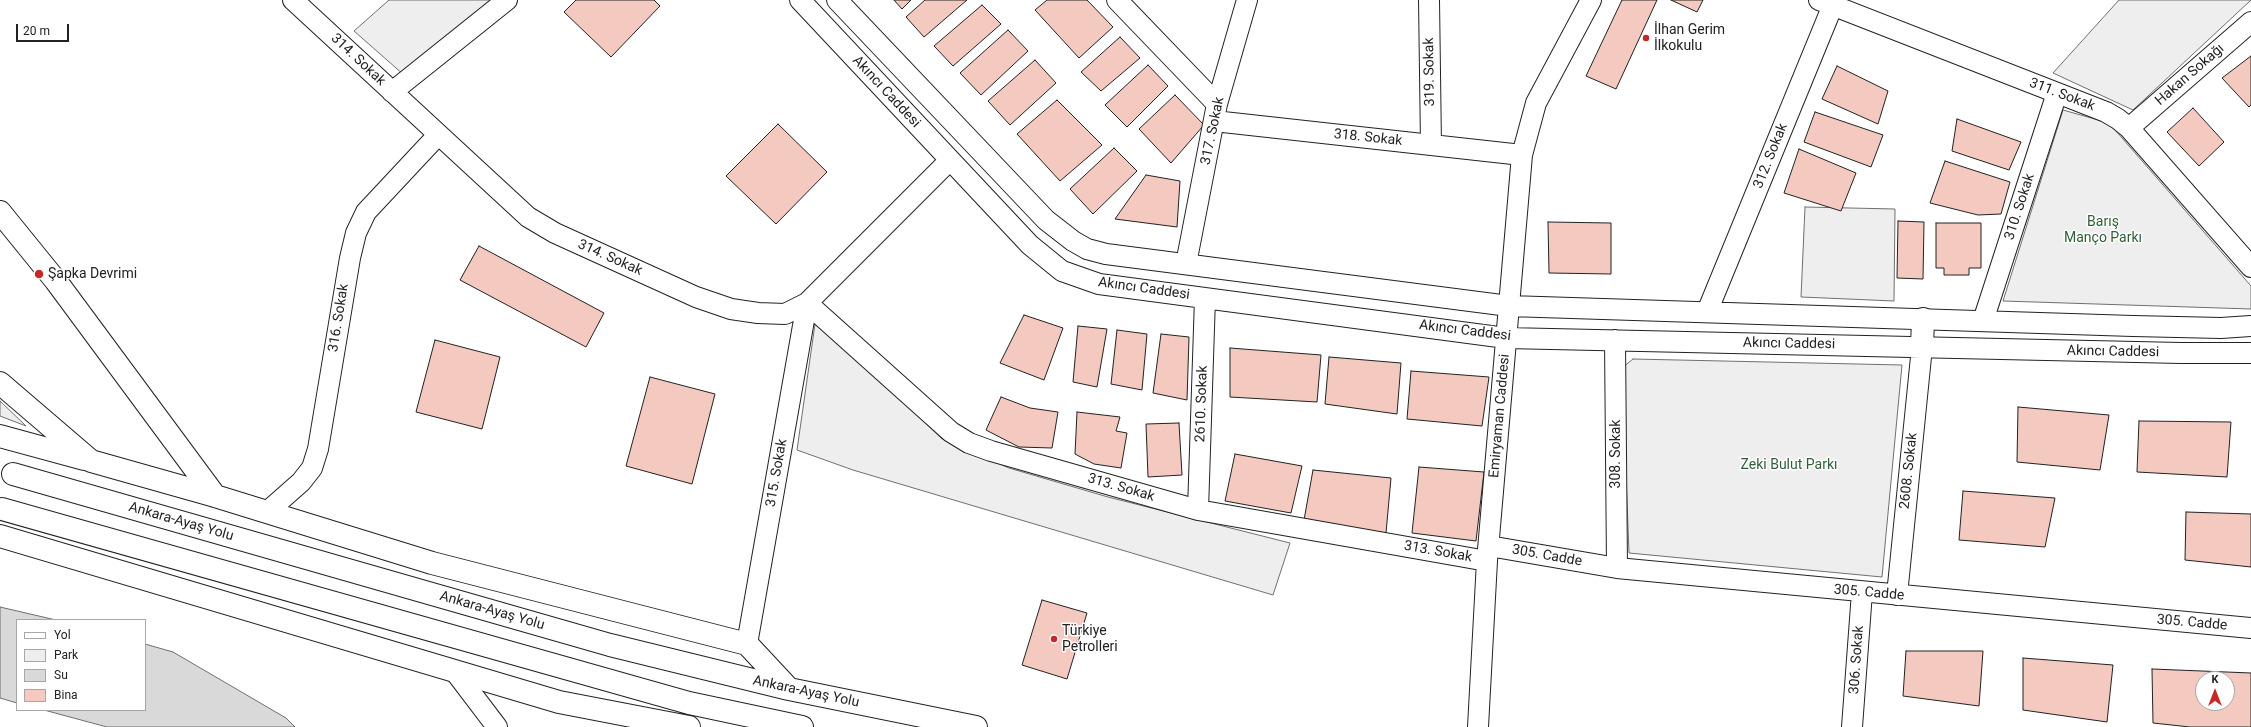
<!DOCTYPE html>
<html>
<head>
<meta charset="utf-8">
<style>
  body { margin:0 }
  #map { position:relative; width:2251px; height:727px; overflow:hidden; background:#fff; font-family:Roboto,sans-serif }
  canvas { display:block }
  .legend { position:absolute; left:16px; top:619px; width:130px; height:92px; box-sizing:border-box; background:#fff; border:1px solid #a7a7a7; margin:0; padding:5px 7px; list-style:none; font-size:12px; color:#222 }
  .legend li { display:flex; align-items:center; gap:8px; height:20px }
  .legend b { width:20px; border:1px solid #a7a7a7 }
  .north { position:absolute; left:2195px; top:671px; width:40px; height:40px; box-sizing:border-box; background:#fff; border:1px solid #a7a7a7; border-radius:50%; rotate:0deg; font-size:11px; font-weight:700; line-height:16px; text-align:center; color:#222 }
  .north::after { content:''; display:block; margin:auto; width:14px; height:18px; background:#c62828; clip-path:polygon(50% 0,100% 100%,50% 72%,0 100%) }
  .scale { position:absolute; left:16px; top:24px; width:53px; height:18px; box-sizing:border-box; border:2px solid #222; border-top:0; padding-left:5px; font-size:12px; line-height:14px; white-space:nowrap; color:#222; -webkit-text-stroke:3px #fff; paint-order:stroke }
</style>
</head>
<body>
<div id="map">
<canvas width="2251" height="727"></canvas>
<ul class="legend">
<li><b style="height:5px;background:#fff"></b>Yol</li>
<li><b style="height:11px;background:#eee"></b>Park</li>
<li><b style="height:11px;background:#d9d9d9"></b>Su</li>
<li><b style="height:11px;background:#f3c9c0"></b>Bina</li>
</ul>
<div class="north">K</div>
<div class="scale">20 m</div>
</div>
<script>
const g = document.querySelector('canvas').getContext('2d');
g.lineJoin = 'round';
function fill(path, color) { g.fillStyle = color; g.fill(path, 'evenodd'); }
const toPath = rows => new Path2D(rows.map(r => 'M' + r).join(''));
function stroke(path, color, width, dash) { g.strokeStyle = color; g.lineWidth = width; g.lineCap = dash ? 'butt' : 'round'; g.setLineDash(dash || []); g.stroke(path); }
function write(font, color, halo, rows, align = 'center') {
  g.font = font + ' Roboto,sans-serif'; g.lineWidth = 3; g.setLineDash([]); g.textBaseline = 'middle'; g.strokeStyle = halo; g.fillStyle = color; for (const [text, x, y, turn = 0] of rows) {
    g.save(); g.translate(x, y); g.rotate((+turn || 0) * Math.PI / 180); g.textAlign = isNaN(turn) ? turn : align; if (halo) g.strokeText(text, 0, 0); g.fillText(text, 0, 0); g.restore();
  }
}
const green = toPath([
  [389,0,494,0,404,75,354,31,389,0],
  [2119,0,2251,0,2133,110,2053,73,2119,0],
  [2063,110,2109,123,2251,286,2251,309,2003,301,2063,110],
  [1805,207,1895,209,1894,301,1801,297,1805,207],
  [815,324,850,350,942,439,1009,468,1108,497,1290,543,1273,595,853,470,797,450,815,324],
  [1633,359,1902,365,1882,577,1629,553,1622,368,1633,359],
  [0,401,26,426,0,416,0,401]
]);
fill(green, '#eee');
stroke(green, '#6f6f6f', 1);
const water = toPath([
  [0,607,56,620,17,620,17,703,0,698,0,607],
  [145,644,173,652,286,718,295,727,107,727,44,710,145,710,145,644]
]);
fill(water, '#d9d9d9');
stroke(water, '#6f6f6f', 1);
const building = toPath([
  [576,0,654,0,660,6,611,57,564,12,576,0],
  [894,0,911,0,902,9,894,0],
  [925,0,967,0,924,37,906,17,925,0],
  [1047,0,1087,0,1113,27,1079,58,1035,10,1047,0],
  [1622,0,1657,0,1616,89,1586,76,1622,0],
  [1671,0,1703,0,1697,12,1671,0],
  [982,5,1001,24,953,66,934,46,982,5],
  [1008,30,1028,51,981,95,960,73,1008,30],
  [1120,37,1140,58,1101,91,1081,72,1120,37],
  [2251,56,2251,105,2249,107,2222,78,2251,56],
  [1035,60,1056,83,1010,125,988,101,1035,60],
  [1148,65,1168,86,1127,127,1105,105,1148,65],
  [1837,66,1888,91,1878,124,1822,99,1837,66],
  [1175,95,1204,125,1171,163,1139,129,1175,95],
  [1057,100,1102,145,1060,181,1017,134,1057,100],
  [2193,108,2224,142,2199,166,2167,132,2193,108],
  [1815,112,1883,135,1871,167,1804,142,1815,112],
  [1957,119,2021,142,2009,170,1952,151,1957,119],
  [778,124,827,172,776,224,726,176,778,124],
  [1114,148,1137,171,1093,214,1070,189,1114,148],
  [1799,149,1856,173,1841,211,1784,193,1799,149],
  [1945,161,2010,182,2001,214,1978,215,1930,203,1945,161],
  [1146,175,1180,181,1177,227,1115,219,1146,175],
  [1898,221,1924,222,1923,279,1897,278,1898,221],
  [1548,222,1611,223,1611,274,1549,273,1548,222],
  [1936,223,1981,223,1981,268,1969,268,1969,275,1944,275,1944,268,1936,268,1936,223],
  [479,246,604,313,586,347,460,280,479,246],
  [1024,315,1063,328,1044,380,1000,363,1024,315],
  [1078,326,1107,329,1097,387,1073,382,1078,326],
  [1117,330,1147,334,1142,390,1111,384,1117,330],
  [1161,334,1189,337,1187,400,1153,393,1161,334],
  [435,340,500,357,482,429,416,412,435,340],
  [1230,348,1321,355,1317,402,1230,397,1230,348],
  [1329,357,1401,363,1397,414,1325,404,1329,357],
  [1411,371,1489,377,1482,426,1407,419,1411,371],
  [650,377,715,394,692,484,626,466,650,377],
  [1001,397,1030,408,1058,412,1052,448,1019,447,986,430,1001,397],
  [2018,407,2109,415,2100,470,2017,462,2018,407],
  [1077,412,1120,417,1116,431,1127,433,1121,468,1094,464,1075,454,1077,412],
  [2139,421,2231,422,2227,477,2137,472,2139,421],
  [1179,423,1182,475,1148,477,1146,424,1179,423],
  [1235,454,1302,466,1291,513,1225,501,1235,454],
  [1419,467,1484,472,1476,541,1412,533,1419,467],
  [1313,470,1391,478,1386,533,1304,520,1313,470],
  [1963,491,2055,498,2045,547,1959,540,1963,491],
  [2186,512,2251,514,2251,567,2185,560,2186,512],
  [1042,600,1087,613,1067,679,1022,665,1042,600],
  [1906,651,1983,651,1979,706,1903,696,1906,651],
  [2023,658,2113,665,2107,722,2023,710,2023,658],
  [2152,669,2251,673,2251,727,2190,727,2153,723,2152,669],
  [2203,679,2227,679,2227,703,2203,703,2203,679]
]);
fill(building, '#f3c9c0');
stroke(building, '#222', 1);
const minor = toPath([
  [293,0,528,217,555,233,696,297,731,309,758,313,785,314,807,303,950,160],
  [800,0,1030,245,1062,271,1099,284,1506,338,2181,353,2251,353],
  [837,0,1046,220,1073,241,1087,249,1106,254,1509,306,2133,326,2221,328,2251,326],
  [1117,0,1217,104],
  [1429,0,1431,145],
  [1819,0,2106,112,2118,119,2129,128,2251,267],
  [392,92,507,0],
  [1214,121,1522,155],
  [2129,128,2251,22],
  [1186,264,1217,104,1247,0],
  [807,303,951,432,969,443,991,451,1198,510,1487,561],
  [1707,312,1835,0],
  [1983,321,2057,93],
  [1615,340,1617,568],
  [1198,510,1205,298],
  [267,512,301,482,312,468,318,449,350,258,356,233,366,212,438,135],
  [1489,546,1617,568,2251,628],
  [1897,595,1922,347],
  [747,644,807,303],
  [456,673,497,727],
  [1478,727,1487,561,1522,155,1536,103,1591,0],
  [1852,727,1862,592]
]);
const major = toPath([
  [1922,347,1923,319]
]);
const highway = toPath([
  [0,212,56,281,215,496],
  [0,383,91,461,215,496,432,563,747,644,789,689],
  [0,436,84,459],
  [13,474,610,645,789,689,976,727],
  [2,509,689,703,802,727],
  [0,536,559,702,689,727]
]);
stroke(minor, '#222', 22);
stroke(major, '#222', 24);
stroke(highway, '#222', 24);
stroke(minor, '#fff', 20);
stroke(major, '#fff', 22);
stroke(highway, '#fff', 22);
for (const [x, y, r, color] of [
  [1646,38,4,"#c62828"],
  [39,274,5,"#c62828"],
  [1054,639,4,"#c62828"]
]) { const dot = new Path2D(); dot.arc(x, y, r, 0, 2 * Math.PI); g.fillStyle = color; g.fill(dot); stroke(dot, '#fff', 1.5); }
write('14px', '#222', '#fff', [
  ["İlhan Gerim",1654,30],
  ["İlkokulu",1654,46],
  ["Şapka Devrimi",48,274],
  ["Türkiye",1062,631],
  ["Petrolleri",1062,647]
], 'left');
write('14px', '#222', '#fff', [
  ["314. Sokak",358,60,43],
  ["319. Sokak",1430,72,-91],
  ["Hakan Sokağı",2190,75,-41],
  ["Akıncı Caddesi",886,92,47],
  ["311. Sokak",2062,95,21],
  ["317. Sokak",1213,131,-78],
  ["318. Sokak",1368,138,6],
  ["312. Sokak",1771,156,-68],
  ["310. Sokak",2020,207,-72],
  ["314. Sokak",610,258,24],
  ["Akıncı Caddesi",1144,289,8],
  ["316. Sokak",339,318,-81],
  ["Akıncı Caddesi",1465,331,7],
  ["Akıncı Caddesi",1789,344,1],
  ["Akıncı Caddesi",2113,352,1],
  ["2610. Sokak",1202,404,-88],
  ["Emiryaman Caddesi",1500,416,-85],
  ["308. Sokak",1616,454,-90],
  ["2608. Sokak",1909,471,-84],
  ["315. Sokak",777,473,-80],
  ["313. Sokak",1121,488,16],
  ["Ankara-Ayaş Yolu",181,522,16],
  ["313. Sokak",1438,552,10],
  ["305. Cadde",1547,556,10],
  ["305. Cadde",1869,593,5],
  ["Ankara-Ayaş Yolu",492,611,16],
  ["305. Cadde",2192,623,5],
  ["306. Sokak",1857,660,-86],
  ["Ankara-Ayaş Yolu",806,692,12]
]);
write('14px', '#2f5e38', '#fff', [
  ["Barış",2103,222],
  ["Manço Parkı",2103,238],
  ["Zeki Bulut Parkı",1789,465]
]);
</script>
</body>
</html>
